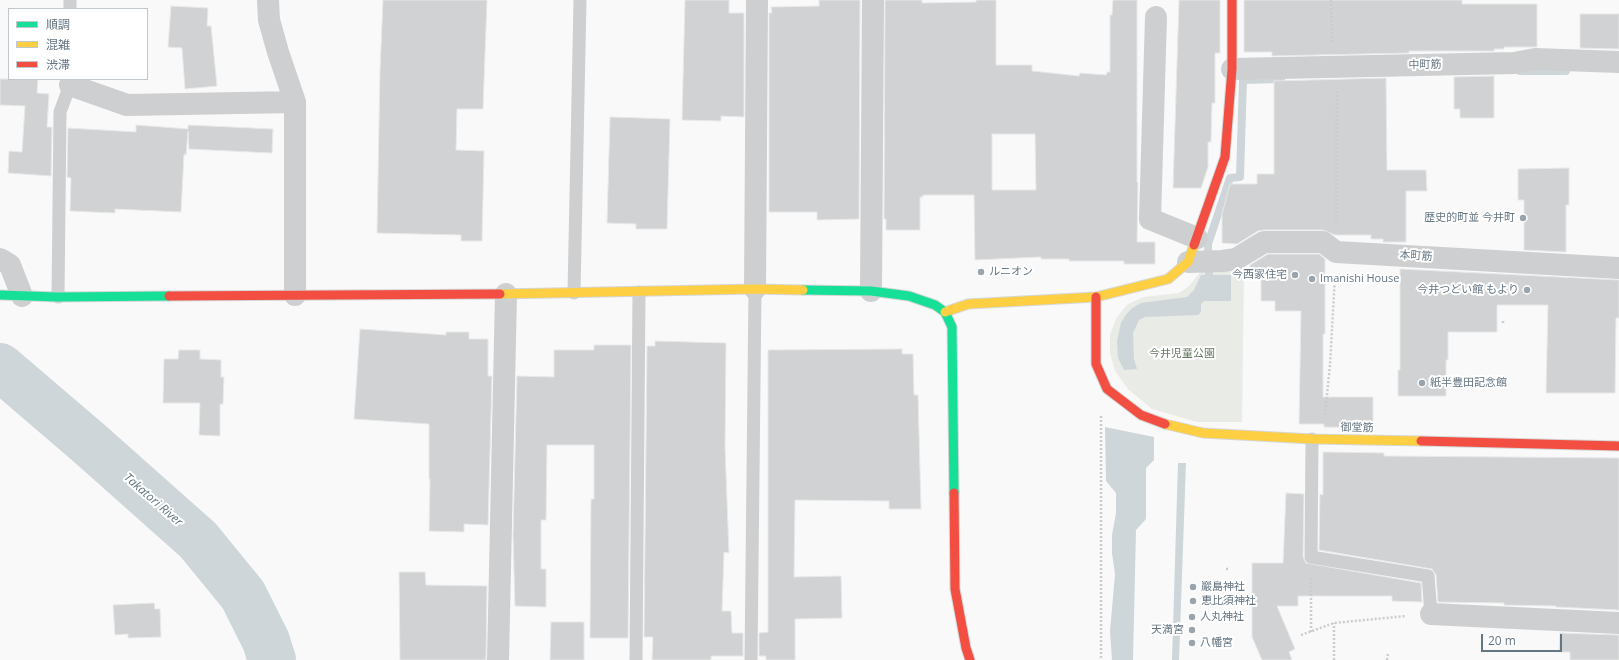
<!DOCTYPE html>
<html>
<head>
<meta charset="utf-8">
<style>
  body { margin:0 }
  #map { position:relative; width:1619px; height:660px; overflow:hidden; background:#f9f9f9; font-family:"Open Sans","Noto Sans JP",sans-serif }
  canvas { display:block }
  .legend { position:absolute; left:8px; top:8px; width:140px; height:72px; box-sizing:border-box; background:#fff; border:1px solid #c1c8cd; margin:0; padding:5px 7px; list-style:none; font-size:12px; color:#657683 }
  .legend li { display:flex; align-items:center; gap:8px; height:20px }
  .legend b { width:20px; border:1px solid #c1c8cd }
  .scale { position:absolute; left:1481px; top:634px; width:81px; height:18px; box-sizing:border-box; border:2px solid #657683; border-top:0; padding-left:5px; font-size:12px; line-height:14px; white-space:nowrap; color:#657683; -webkit-text-stroke:3px #fff; paint-order:stroke }
</style>
</head>
<body>
<div id="map">
<canvas width="1619" height="660"></canvas>
<ul class="legend">
<li><b style="height:5px;background:#16e098"></b>順調</li>
<li><b style="height:5px;background:#ffcf43"></b>混雑</li>
<li><b style="height:5px;background:#f24e42"></b>渋滞</li>
</ul>
<div class="scale">20 m</div>
</div>
<script>
const g = document.querySelector('canvas').getContext('2d');
g.lineJoin = 'round';
function fill(path, color) { g.fillStyle = color; g.fill(path, 'evenodd'); }
const toPath = rows => new Path2D(rows.map(r => 'M' + r).join(''));
function stroke(path, color, width, dash) { g.strokeStyle = color; g.lineWidth = width; g.lineCap = dash ? 'butt' : 'round'; g.setLineDash(dash || []); g.stroke(path); }
function write(font, color, halo, rows, align = 'center') {
  g.font = font + ' "Open Sans","Noto Sans JP",sans-serif'; g.lineWidth = 4; g.setLineDash([]); g.textBaseline = 'middle'; g.strokeStyle = halo; g.fillStyle = color; for (const [text, x, y, turn = 0] of rows) {
    g.save(); g.translate(x, y); g.rotate((+turn || 0) * Math.PI / 180); g.textAlign = isNaN(turn) ? turn : align; if (halo) g.strokeText(text, 0, 0); g.fillText(text, 0, 0); g.restore();
  }
}
fill(toPath([
  [1202,270,1244,270,1242,422,1197,422,1152,409,1128,389,1115,371,1110,353,1110,334,1117,317,1128,304,1144,297,1179,293,1189,286]
]), '#e8ebe6');
fill(toPath([
  [1201,275,1231,275,1231,301,1204,301,1201,304,1201,312,1198,315,1145,317,1139,320,1133,333,1134,359,1137,369,1124,370,1118,358,1117,341,1121,323,1125,316,1131,309,1141,303,1187,297,1194,290],
  [1105,427,1154,437,1154,460,1146,468,1146,519,1136,530,1133,660,1112,660,1110,631,1115,574,1112,553,1112,535,1116,513,1116,493,1106,481],
  [1178,463,1186,463,1179,660,1172,660]
]), '#ced6d9');
stroke(toPath([
  [1520,71,1566,71],
  [1209,275,1208,244,1230,178,1240,177,1243,80,1281,79]
]), '#ced6d9', 8);
stroke(toPath([
  [0,367,90,444,198,540,243,595,266,641,272,660]
]), '#ced6d9', 48);
const building = toPath([
  [383,0,487,0,483,109,457,109,456,150,484,151,482,241,461,241,461,235,377,233,380,71,383,0],
  [685,0,729,0,729,13,744,13,744,117,721,116,721,121,682,120,685,0],
  [819,0,860,0,859,219,817,220,817,212,769,212,769,13,772,13,771,7,819,6,819,0],
  [885,0,922,0,922,3,976,2,976,0,996,0,996,65,1032,65,1032,71,1079,76,1080,73,1106,75,1107,72,1110,72,1110,15,1112,15,1113,0,1137,0,1137,182,1138,182,1137,242,1155,242,1155,264,1124,264,1124,261,1069,261,1069,259,1041,259,1041,257,975,260,974,195,923,195,923,197,920,197,920,230,886,230,886,219,884,219,885,0],
  [992,134,1035,134,1036,190,992,190,992,134],
  [1179,0,1220,0,1220,53,1215,53,1215,103,1212,103,1211,142,1208,142,1208,167,1201,188,1173,188,1179,0],
  [1244,0,1462,0,1462,4,1537,4,1537,47,1504,47,1504,49,1494,49,1494,51,1409,51,1409,53,1272,56,1272,52,1244,52,1244,0],
  [171,6,208,8,207,26,211,26,217,86,185,89,182,48,168,47,171,6],
  [1580,14,1619,14,1619,49,1580,48,1580,14],
  [1494,76,1494,118,1460,118,1460,109,1454,109,1454,77,1494,76],
  [1386,78,1387,170,1426,170,1427,191,1406,191,1406,242,1383,242,1383,239,1371,239,1371,235,1335,235,1323,230,1264,230,1258,231,1237,244,1222,243,1222,214,1230,184,1257,184,1257,174,1274,174,1274,81,1386,78],
  [0,79,38,79,37,93,49,94,47,127,52,127,51,176,8,173,9,151,22,152,25,106,0,105,0,79],
  [610,117,670,119,667,229,636,229,636,224,607,223,610,117],
  [136,125,188,129,188,125,273,129,272,153,189,149,188,131,186,155,184,154,181,212,115,209,115,213,70,211,71,178,67,177,68,128,136,132,136,125],
  [1569,168,1569,205,1566,205,1566,252,1524,250,1524,200,1518,200,1518,169,1569,168],
  [1268,254,1319,254,1325,259,1325,334,1323,334,1323,397,1373,397,1373,428,1324,427,1324,424,1299,424,1301,311,1275,311,1275,301,1261,301,1261,269,1250,269,1250,265,1268,254],
  [1400,269,1619,280,1619,318,1616,318,1615,393,1546,393,1548,305,1497,305,1497,332,1448,332,1448,360,1446,360,1446,396,1398,396,1398,370,1400,370,1400,269],
  [360,329,446,335,446,332,469,332,469,339,488,339,488,376,492,376,488,525,464,524,464,532,429,531,430,479,429,479,429,424,354,419,360,329],
  [655,341,726,343,725,447,729,553,724,552,722,611,731,611,732,633,743,633,743,656,711,656,711,660,652,660,653,637,644,637,647,346,655,346,655,341],
  [594,345,631,345,628,638,590,638,591,499,594,499,594,445,547,445,546,520,541,520,541,569,546,569,546,607,515,606,513,535,517,376,554,377,554,350,594,350,594,345],
  [902,349,902,354,913,354,914,395,918,395,921,509,889,509,889,501,795,500,794,577,841,576,842,618,795,619,795,660,766,660,766,656,759,656,759,633,768,632,768,350,902,349],
  [179,350,200,350,200,359,221,360,221,377,224,377,223,404,220,404,220,436,199,435,200,403,163,403,164,359,178,359,179,350],
  [1323,452,1384,453,1384,456,1619,458,1619,610,1556,607,1556,606,1504,605,1504,603,1438,602,1436,575,1432,569,1319,550,1320,494,1323,495,1323,452],
  [1286,493,1304,494,1303,557,1306,563,1421,583,1422,602,1392,601,1392,596,1298,596,1298,606,1277,606,1295,649,1289,652,1292,660,1262,660,1252,637,1252,563,1283,563,1286,493],
  [399,572,425,572,426,585,487,586,486,660,400,660,399,572],
  [154,603,155,609,160,609,161,637,128,638,128,634,115,635,113,605,154,603],
  [551,622,584,622,584,660,550,660,551,622],
  [1560,633,1619,635,1619,660,1570,660,1570,652,1559,652,1560,633]
]);
fill(building, '#d0d2d3');
stroke(building, '#e8e8e8', 1);
const fast = toPath([
  [803,290,871,291,909,296,935,305,945,312,952,327,954,493],
  [0,295,58,297,169,296]
]);
const slow = toPath([
  [500,294,755,289,803,290],
  [945,312,968,304,1096,297,1168,279,1188,262,1194,245],
  [1165,424,1203,433,1312,439,1421,441]
]);
const jam = toPath([
  [1194,245,1225,157,1232,69,1232,0],
  [169,296,500,294],
  [1096,297,1096,364,1107,389,1141,415,1165,424],
  [1421,441,1619,446],
  [954,493,955,589,966,648,970,660]
]);
stroke(fast, '#d5d6d7', 11);
stroke(slow, '#d5d6d7', 11);
stroke(jam, '#d5d6d7', 11);
stroke(toPath([
  [1331,0,1332,43],
  [1336,221,1337,90],
  [1503,321,1503,325],
  [1325,415,1330,365,1335,276],
  [1101,416,1101,660],
  [1226,569,1230,569],
  [1311,578,1311,632],
  [1226,602,1229,602],
  [1301,635,1334,623,1406,616],
  [1334,660,1334,623],
  [1387,660,1388,654]
]), '#cbcccd', 2.5, [2, 2]);
stroke(toPath([
  [70,0,70,9],
  [574,293,580,0],
  [58,297,60,112,70,85,70,79],
  [1312,439,1311,557,1428,576,1431,614],
  [636,660,639,292],
  [751,660,755,289]
]), '#cecfd0', 13);
stroke(toPath([
  [268,0,269,20,278,52,295,102,295,295],
  [1156,17,1150,219,1197,238],
  [1232,69,1514,63,1535,59,1619,62],
  [70,85,127,105,295,102],
  [0,259,10,265,22,296],
  [1188,262,1222,261,1236,259,1264,242,1323,242,1336,252,1619,268],
  [755,289,757,0],
  [871,291,873,0],
  [1431,614,1619,623],
  [498,660,506,294]
]), '#cecfd0', 22);
stroke(fast, '#16e098', 9);
stroke(slow, '#ffcf43', 9);
stroke(jam, '#f24e42', 9);
for (const [x, y, r, color] of [
  [1523,218,4,"#99a4ac"],
  [981,272,4,"#99a4ac"],
  [1295,275,4,"#99a4ac"],
  [1312,279,4,"#99a4ac"],
  [1527,290,4,"#99a4ac"],
  [1422,383,4,"#99a4ac"],
  [1193,587,4,"#99a4ac"],
  [1193,601,4,"#99a4ac"],
  [1192,617,4,"#99a4ac"],
  [1192,630,4,"#99a4ac"],
  [1192,643,4,"#99a4ac"]
]) { const dot = new Path2D(); dot.arc(x, y, r, 0, 2 * Math.PI); g.fillStyle = color; g.fill(dot); stroke(dot, '#fff', 1.5); }
write('11px', '#657683', '#fff', [
  ["中町筋",1425,65,-1],
  ["本町筋",1416,256,3],
  ["御堂筋",1357,428,1]
]);
write('11px', '#657683', '#fff', [
  ["歴史的町並 今井町",1515,218,"right"],
  ["ルニオン",989,272],
  ["今西家住宅",1287,275,"right"],
  ["Imanishi House",1320,279],
  ["今井つどい館 もより",1519,290,"right"],
  ["紙半豊田記念館",1430,383],
  ["巖島神社",1201,587],
  ["恵比須神社",1201,601],
  ["人丸神社",1200,617],
  ["天満宮",1184,630,"right"],
  ["八幡宮",1200,643]
], 'left');
write('11px', '#687a64', '#fff', [
  ["今井児童公園",1182,354]
]);
write('italic 12px', '#60757c', '#fff', [
  ["Takatori River",153,500,41]
]);
</script>
</body>
</html>
